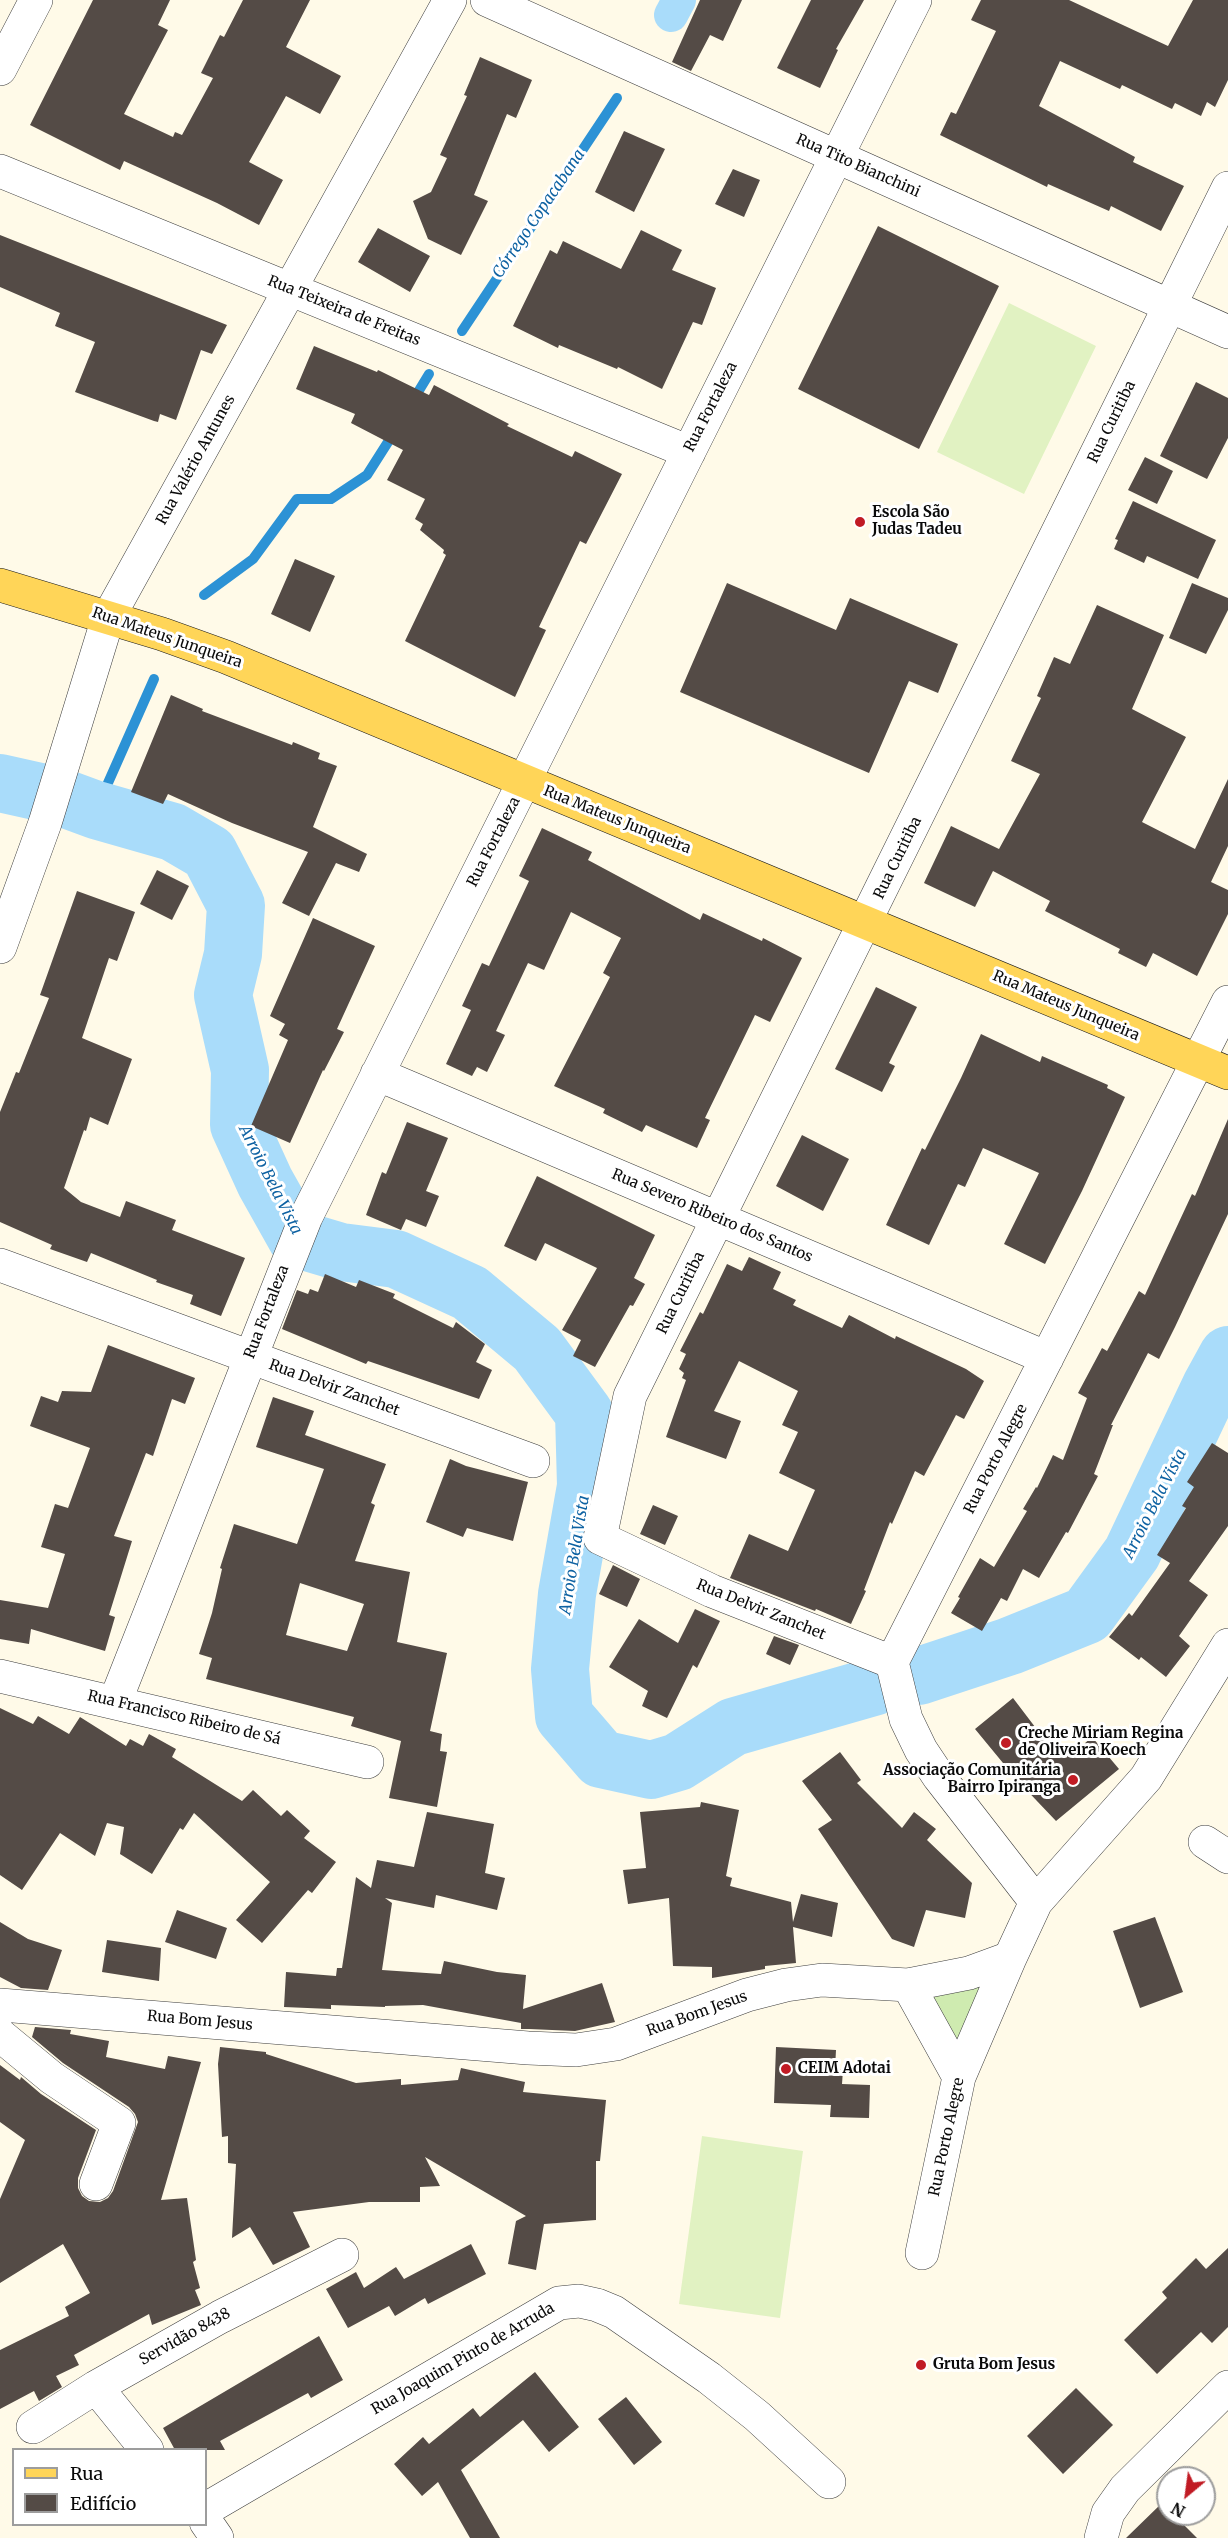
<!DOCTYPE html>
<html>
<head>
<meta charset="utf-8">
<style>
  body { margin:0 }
  #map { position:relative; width:1228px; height:2538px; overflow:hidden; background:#fffae8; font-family:Merriweather,serif }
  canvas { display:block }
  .legend { position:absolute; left:12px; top:2448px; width:195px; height:78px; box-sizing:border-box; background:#fff; border:2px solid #9d9d9d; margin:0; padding:8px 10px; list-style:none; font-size:18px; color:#0a0a0a }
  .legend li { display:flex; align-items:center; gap:12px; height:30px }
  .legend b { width:30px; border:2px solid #9d9d9d }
  .north { position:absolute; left:1156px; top:2466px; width:60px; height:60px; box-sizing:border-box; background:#fff; border:2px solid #9d9d9d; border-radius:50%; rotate:209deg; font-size:16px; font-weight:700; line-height:24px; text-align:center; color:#0a0a0a }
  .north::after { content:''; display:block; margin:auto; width:21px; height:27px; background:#c11b24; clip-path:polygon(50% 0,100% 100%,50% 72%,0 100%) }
</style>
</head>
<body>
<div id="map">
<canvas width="1228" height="2538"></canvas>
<ul class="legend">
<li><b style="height:8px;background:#ffd558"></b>Rua</li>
<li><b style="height:16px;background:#544b46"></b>Edifício</li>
</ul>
<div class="north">N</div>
</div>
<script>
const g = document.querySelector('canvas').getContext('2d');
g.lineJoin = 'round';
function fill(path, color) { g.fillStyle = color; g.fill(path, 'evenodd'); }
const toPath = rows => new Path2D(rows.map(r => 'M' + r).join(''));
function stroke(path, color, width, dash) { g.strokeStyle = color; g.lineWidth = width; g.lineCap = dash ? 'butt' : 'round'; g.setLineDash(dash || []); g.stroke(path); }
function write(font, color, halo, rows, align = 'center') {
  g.font = font + ' Merriweather,serif'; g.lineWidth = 6; g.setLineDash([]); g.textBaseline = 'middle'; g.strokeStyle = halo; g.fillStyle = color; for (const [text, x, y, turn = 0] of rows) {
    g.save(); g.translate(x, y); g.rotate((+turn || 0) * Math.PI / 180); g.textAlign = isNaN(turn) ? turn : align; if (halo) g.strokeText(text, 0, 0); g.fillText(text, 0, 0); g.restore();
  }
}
fill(toPath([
  [993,1980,962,2054,924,1994]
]), '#cfebb0');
fill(toPath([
  [1009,303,1096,346,1024,494,937,452],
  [702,2136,803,2151,780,2318,679,2304]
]), '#e1f2c2');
stroke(toPath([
  [462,331,617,98],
  [412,402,429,374],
  [204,595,253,559,297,499,331,499,367,475,395,431],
  [96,810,154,679]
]), '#2c92d5', 10);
stroke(toPath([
  [671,15,679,0]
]), '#a9dcfa', 34);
stroke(toPath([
  [0,783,58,796,96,810,173,832,209,853,236,905,233,954,223,995,240,1070,239,1125,265,1182,297,1239,341,1252,396,1259,470,1293,537,1349,584,1413,586,1486,567,1594,560,1669,564,1716,601,1759,651,1770,678,1762,733,1727,876,1686],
  [919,1676,1010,1646,1087,1615,1132,1553,1211,1386,1228,1355]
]), '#a9dcfa', 58);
fill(toPath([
  [93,0,170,0,158,25,168,30,124,114,173,137,175,132,182,135,213,78,201,73,220,35,224,37,243,0,310,0,286,47,341,76,320,114,286,96,249,162,283,180,259,225,217,203,124,161,120,170,30,125],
  [700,0,742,0,723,41,710,35,691,71,672,62],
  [811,0,864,0,836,49,838,50,820,88,777,68],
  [981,0,1069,0,1168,46,1193,0,1228,0,1228,80,1215,107,1207,102,1201,116,1175,103,1172,109,1122,85,1120,89,1060,61,1039,106,1135,157,1133,162,1184,186,1161,231,1111,206,1109,211,1048,184,1047,187,940,135,951,112,956,114,996,31,971,20],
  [480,57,532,80,516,118,507,114,474,195,488,201,461,255,428,239,413,201,431,192,447,158,440,155,467,96,464,95],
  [624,131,665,149,634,212,595,192],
  [733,169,760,180,744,217,715,204],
  [878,226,999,286,919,449,798,389],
  [378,228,430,256,410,292,358,262],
  [641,230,682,250,672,270,716,288,702,325,693,322,662,389,618,367,617,369,559,345,558,348,513,326,550,250,557,254,563,241,621,269],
  [0,235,227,325,212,354,201,350,176,420,160,414,158,422,154,421,75,392,95,342,55,326,60,313,0,287],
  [314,346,377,372,378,370,429,395,434,385,509,424,507,426,572,457,575,451,622,474,586,544,580,541,539,627,546,630,515,697,405,641,446,555,443,553,444,550,420,530,423,524,415,519,425,499,387,480,403,450,351,423,355,414,296,389],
  [1196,382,1228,398,1228,438,1207,479,1160,456],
  [1145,457,1173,471,1157,504,1128,490],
  [1133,501,1216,540,1198,579,1147,556,1144,563,1114,549,1118,540,1115,539],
  [295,559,335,576,310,632,271,614],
  [727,583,836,630,850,598,958,644,938,693,909,681,869,773,680,692],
  [1192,583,1228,598,1228,610,1206,654,1169,638],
  [1097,605,1164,635,1132,709,1186,737,1142,822,1195,849,1228,779,1228,846,1211,882,1228,890,1228,914,1197,976,1153,953,1146,967,1118,953,1120,949,1045,911,1050,901,993,871,975,907,924,883,951,826,999,849,1040,774,1011,761,1041,698,1037,696,1054,657,1070,664],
  [171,695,203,709,202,711,292,745,293,742,320,753,318,759,337,766,313,827,367,854,359,872,336,863,309,916,282,903,308,852,232,823,168,794,163,804,131,792],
  [542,828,592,852,588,860,700,920,703,913,762,941,763,938,802,958,770,1022,755,1015,705,1118,710,1120,697,1148,646,1125,642,1132,603,1113,605,1109,554,1086,610,977,603,973,621,938,571,912,544,970,528,963,496,1031,505,1035,487,1072,477,1067,472,1076,446,1064,471,1010,462,1006,482,963,489,966,529,881,519,876],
  [157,870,189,886,172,920,140,904],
  [77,891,135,912,117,961,109,958,82,1038,132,1059,108,1125,90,1117,86,1131,84,1130,64,1188,81,1202,120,1217,126,1201,176,1220,172,1230,245,1258,221,1316,190,1304,193,1295,156,1282,157,1280,91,1253,87,1262,50,1249,52,1245,0,1222,0,1112,16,1072,19,1073,49,998,40,995],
  [313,918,375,946,337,1029,344,1032,324,1071,323,1070,290,1143,251,1126,288,1040,279,1035,285,1024,270,1016],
  [876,987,917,1007,889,1063,895,1066,882,1092,835,1069],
  [981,1034,1040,1062,1042,1056,1108,1085,1107,1088,1125,1097,1082,1191,1045,1264,1004,1244,1039,1173,983,1148,965,1187,958,1184,929,1245,886,1225,922,1148,925,1150,961,1078],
  [1228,1119,1228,1214,1175,1327,1159,1359,1148,1353,1111,1425,1113,1425,1094,1474,1098,1476,1068,1533,1066,1532,1039,1578,1023,1569,1007,1601,1001,1598,982,1631,951,1613,960,1598,958,1597,980,1558,994,1567,1027,1511,1023,1509,1036,1487,1037,1488,1053,1455,1063,1460,1087,1398,1078,1393,1102,1348,1107,1351,1139,1291,1145,1295,1192,1194,1195,1196],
  [407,1122,448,1138,426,1191,439,1196,426,1227,406,1219,401,1230,366,1215,382,1172,386,1174],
  [802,1135,849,1159,823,1211,776,1186],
  [537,1176,655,1235,634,1278,645,1284,633,1306,630,1305,595,1367,573,1356,581,1340,562,1330,597,1268,545,1243,536,1261,504,1246],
  [749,1257,781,1272,773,1289,796,1300,793,1305,842,1328,849,1315,895,1339,896,1336,966,1369,984,1381,964,1419,956,1415,924,1476,915,1471,892,1524,890,1522,864,1590,866,1591,851,1624,816,1609,815,1611,730,1578,749,1534,788,1551,815,1490,779,1473,798,1432,782,1425,798,1391,739,1361,714,1411,741,1421,726,1459,666,1437,686,1380,682,1378,684,1373,679,1369,686,1354,680,1351,700,1312,703,1314,727,1264,742,1271],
  [325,1274,356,1287,359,1280,395,1294,393,1298,453,1328,456,1322,485,1344,476,1362,492,1370,479,1399,368,1361,366,1364,282,1329,297,1290,308,1294,310,1289,318,1292],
  [108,1345,195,1378,185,1404,172,1399,153,1456,146,1453,114,1536,132,1541,109,1615,115,1617,105,1651,31,1629,29,1644,0,1639,0,1600,48,1608,65,1554,41,1547,55,1504,68,1508,90,1448,30,1426,41,1396,58,1402,62,1391,91,1392],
  [273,1397,314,1411,305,1435,386,1464,371,1503,375,1505,355,1561,410,1572,397,1642,447,1653,430,1731,442,1734,440,1751,447,1752,437,1807,389,1798,401,1741,351,1726,354,1717,206,1679,212,1658,199,1654,212,1613,222,1569,220,1568,234,1524,297,1544,324,1469,256,1447],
  [300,1583,364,1604,347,1651,286,1635],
  [1212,1443,1228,1453,1228,1526,1189,1581,1208,1595,1179,1636,1190,1646,1166,1677,1141,1657,1139,1660,1109,1637,1129,1613,1132,1616,1170,1563,1157,1555,1186,1508,1182,1506,1194,1487,1187,1482],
  [450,1459,466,1466,528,1482,513,1541,467,1528,463,1537,426,1522],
  [653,1505,678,1516,665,1545,640,1534],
  [613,1565,640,1579,627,1607,599,1594],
  [695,1609,720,1621,697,1668,693,1665,667,1718,642,1706,648,1691,609,1667,639,1619,678,1643],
  [774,1636,799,1645,790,1665,766,1654],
  [1013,1698,1051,1748,1057,1743,1069,1757,1092,1737,1119,1769,1056,1821,1017,1780,975,1729],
  [0,1708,33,1724,38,1716,69,1734,80,1717,126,1746,130,1739,143,1746,149,1734,176,1749,172,1757,242,1801,253,1790,281,1816,287,1810,310,1831,304,1838,336,1862,312,1893,308,1890,262,1943,236,1920,270,1882,194,1813,183,1830,180,1828,152,1874,120,1854,124,1827,107,1823,95,1856,60,1833,22,1890,0,1875],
  [840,1752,861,1780,857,1783,902,1828,914,1812,936,1829,927,1840,972,1883,965,1918,926,1910,914,1947,892,1939,818,1829,832,1820,802,1781],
  [701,1802,739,1810,726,1876,732,1878,730,1886,791,1902,793,1922,801,1894,838,1903,832,1937,793,1927,796,1963,765,1966,765,1969,712,1978,712,1967,673,1966,669,1898,628,1904,623,1870,646,1868,640,1812,700,1807],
  [427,1812,494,1824,485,1873,505,1878,497,1910,436,1895,434,1908,385,1898,392,1903,382,1970,441,1974,444,1961,497,1972,526,1975,523,2009,602,1983,615,2022,575,2031,529,2029,521,2029,521,2023,423,2005,385,2006,385,2007,331,2005,331,2009,284,2007,286,1972,336,1976,337,1968,342,1968,356,1877,371,1888,377,1860,414,1867],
  [177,1910,227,1928,216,1959,165,1942],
  [1155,1917,1183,1992,1140,2008,1113,1931],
  [0,1922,28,1939,62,1950,48,1990,21,1988,0,1977],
  [107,1940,161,1948,159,1981,102,1972],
  [35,2027,71,2030,70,2034,109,2041,106,2057,165,2069,168,2056,201,2062,161,2200,187,2198,196,2260,193,2262,200,2288,195,2290,201,2305,152,2325,149,2314,74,2355,79,2365,56,2376,62,2387,39,2401,34,2391,0,2409,0,2350,69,2316,65,2307,90,2293,63,2244,0,2283,0,2199,25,2140,0,2122,0,2065,20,2080,21,2077,41,2094,96,2130,78,2178,78,2188,82,2196,89,2201,100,2202,108,2198,113,2191,138,2122,135,2114,129,2107,63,2063,32,2037],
  [220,2047,266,2052,266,2054,356,2083,401,2079,401,2085,458,2080,461,2068,525,2082,523,2092,606,2100,600,2161,596,2161,596,2220,544,2224,536,2270,508,2264,516,2221,526,2216,425,2157,440,2186,420,2187,420,2202,369,2202,293,2212,310,2247,273,2265,250,2227,232,2238,236,2164,228,2163,228,2136,222,2137,218,2064],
  [776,2047,836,2050,835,2069,843,2070,842,2084,870,2085,869,2118,830,2117,831,2105,774,2103],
  [471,2244,486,2274,428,2304,425,2298,395,2316,389,2306,348,2328,326,2289,356,2272,364,2288,396,2267,404,2279],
  [1228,2248,1228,2327,1212,2343,1201,2332,1157,2374,1124,2340,1167,2298,1162,2292,1196,2258,1206,2269],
  [319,2336,343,2380,311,2398,308,2393,220,2441,225,2450,175,2450,163,2428],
  [535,2372,579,2427,549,2452,523,2420,461,2470,500,2538,470,2538,438,2482,422,2496,394,2464,423,2437,429,2444,473,2408,480,2417],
  [1076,2388,1113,2425,1063,2474,1027,2436],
  [626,2397,662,2442,634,2465,598,2419],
  [1162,2503,1168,2509,1168,2514,1173,2514,1197,2538,1126,2538]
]), '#544b46');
const minor = toPath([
  [487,0,1228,332],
  [0,69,36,0],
  [0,171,689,452],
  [0,947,45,823,108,618,450,0],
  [377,1074,1047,1358],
  [0,1265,533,1461],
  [892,1662,712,1591,600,1538,630,1396,1228,188],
  [0,1676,367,1762],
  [115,1702,306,1217,915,0],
  [1205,1842,1228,1857],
  [1036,1902,939,1777,921,1750,906,1719,892,1662,1228,1002],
  [908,1985,959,2077],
  [0,2005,528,2048,576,2050,616,2044,747,1995,786,1985,822,1980,908,1985,969,1973,1010,1958,1036,1902,1146,1778,1228,1645],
  [0,2035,52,2078,119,2123,96,2184],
  [922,2253,959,2077,1010,1958],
  [96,2387,147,2450],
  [33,2427,96,2387,220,2317,342,2255],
  [206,2509,559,2303,579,2301,597,2305,614,2312,709,2378,757,2416,829,2482],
  [206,2522,217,2538],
  [1101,2538,1108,2513,1125,2489,1228,2387]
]);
const major = toPath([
  [0,585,162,634,226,657,1228,1073]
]);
stroke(minor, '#3d3d3d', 34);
stroke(major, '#1b1b1b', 34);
stroke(minor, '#fff', 33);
stroke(major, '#ffd558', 33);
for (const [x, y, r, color] of [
  [860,522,6,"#c11b24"],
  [1006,1743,6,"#c11b24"],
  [1073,1780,6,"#c11b24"],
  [786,2069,6,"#c11b24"],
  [921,2365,6,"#c11b24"]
]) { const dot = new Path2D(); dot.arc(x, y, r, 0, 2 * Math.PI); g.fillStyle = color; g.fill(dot); stroke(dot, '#fff', 2); }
write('15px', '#0a0a0a', '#fff', [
  ["Rua Tito Bianchini",858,166,24],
  ["Rua Teixeira de Freitas",344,311,22],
  ["Rua Fortaleza",711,407,-63],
  ["Rua Curitiba",1112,422,-64],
  ["Rua Valério Antunes",196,460,-61],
  ["Rua Mateus Junqueira",167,638,19],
  ["Rua Mateus Junqueira",617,820,22],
  ["Rua Fortaleza",494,842,-63],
  ["Rua Curitiba",898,858,-64],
  ["Rua Mateus Junqueira",1066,1006,23],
  ["Rua Severo Ribeiro dos Santos",712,1216,23],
  ["Rua Curitiba",681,1293,-64],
  ["Rua Fortaleza",267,1312,-69],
  ["Rua Delvir Zanchet",334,1388,20],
  ["Rua Porto Alegre",996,1459,-63],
  ["Rua Delvir Zanchet",761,1610,22],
  ["Rua Francisco Ribeiro de Sá",184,1718,13],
  ["Rua Bom Jesus",697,2014,-20],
  ["Rua Bom Jesus",200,2021,5],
  ["Rua Porto Alegre",947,2137,-78],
  ["Servidão 8438",185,2337,-29],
  ["Rua Joaquim Pinto de Arruda",463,2359,-30]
]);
write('bold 15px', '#0a0a0a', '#fff', [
  ["Escola São",872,513],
  ["Judas Tadeu",872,530],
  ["Creche Miriam Regina",1018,1734],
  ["de Oliveira Koech",1018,1751],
  ["Associação Comunitária",1061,1771,"right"],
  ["Bairro Ipiranga",1061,1788,"right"],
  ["CEIM Adotai",798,2069],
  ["Gruta Bom Jesus",933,2365]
], 'left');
write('italic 16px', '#0e62a2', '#fff', [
  ["Córrego Copacabana",539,214,-56],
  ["Arroio Bela Vista",270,1180,63],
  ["Arroio Bela Vista",1155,1504,-63],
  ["Arroio Bela Vista",575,1555,-81]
]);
</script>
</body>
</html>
